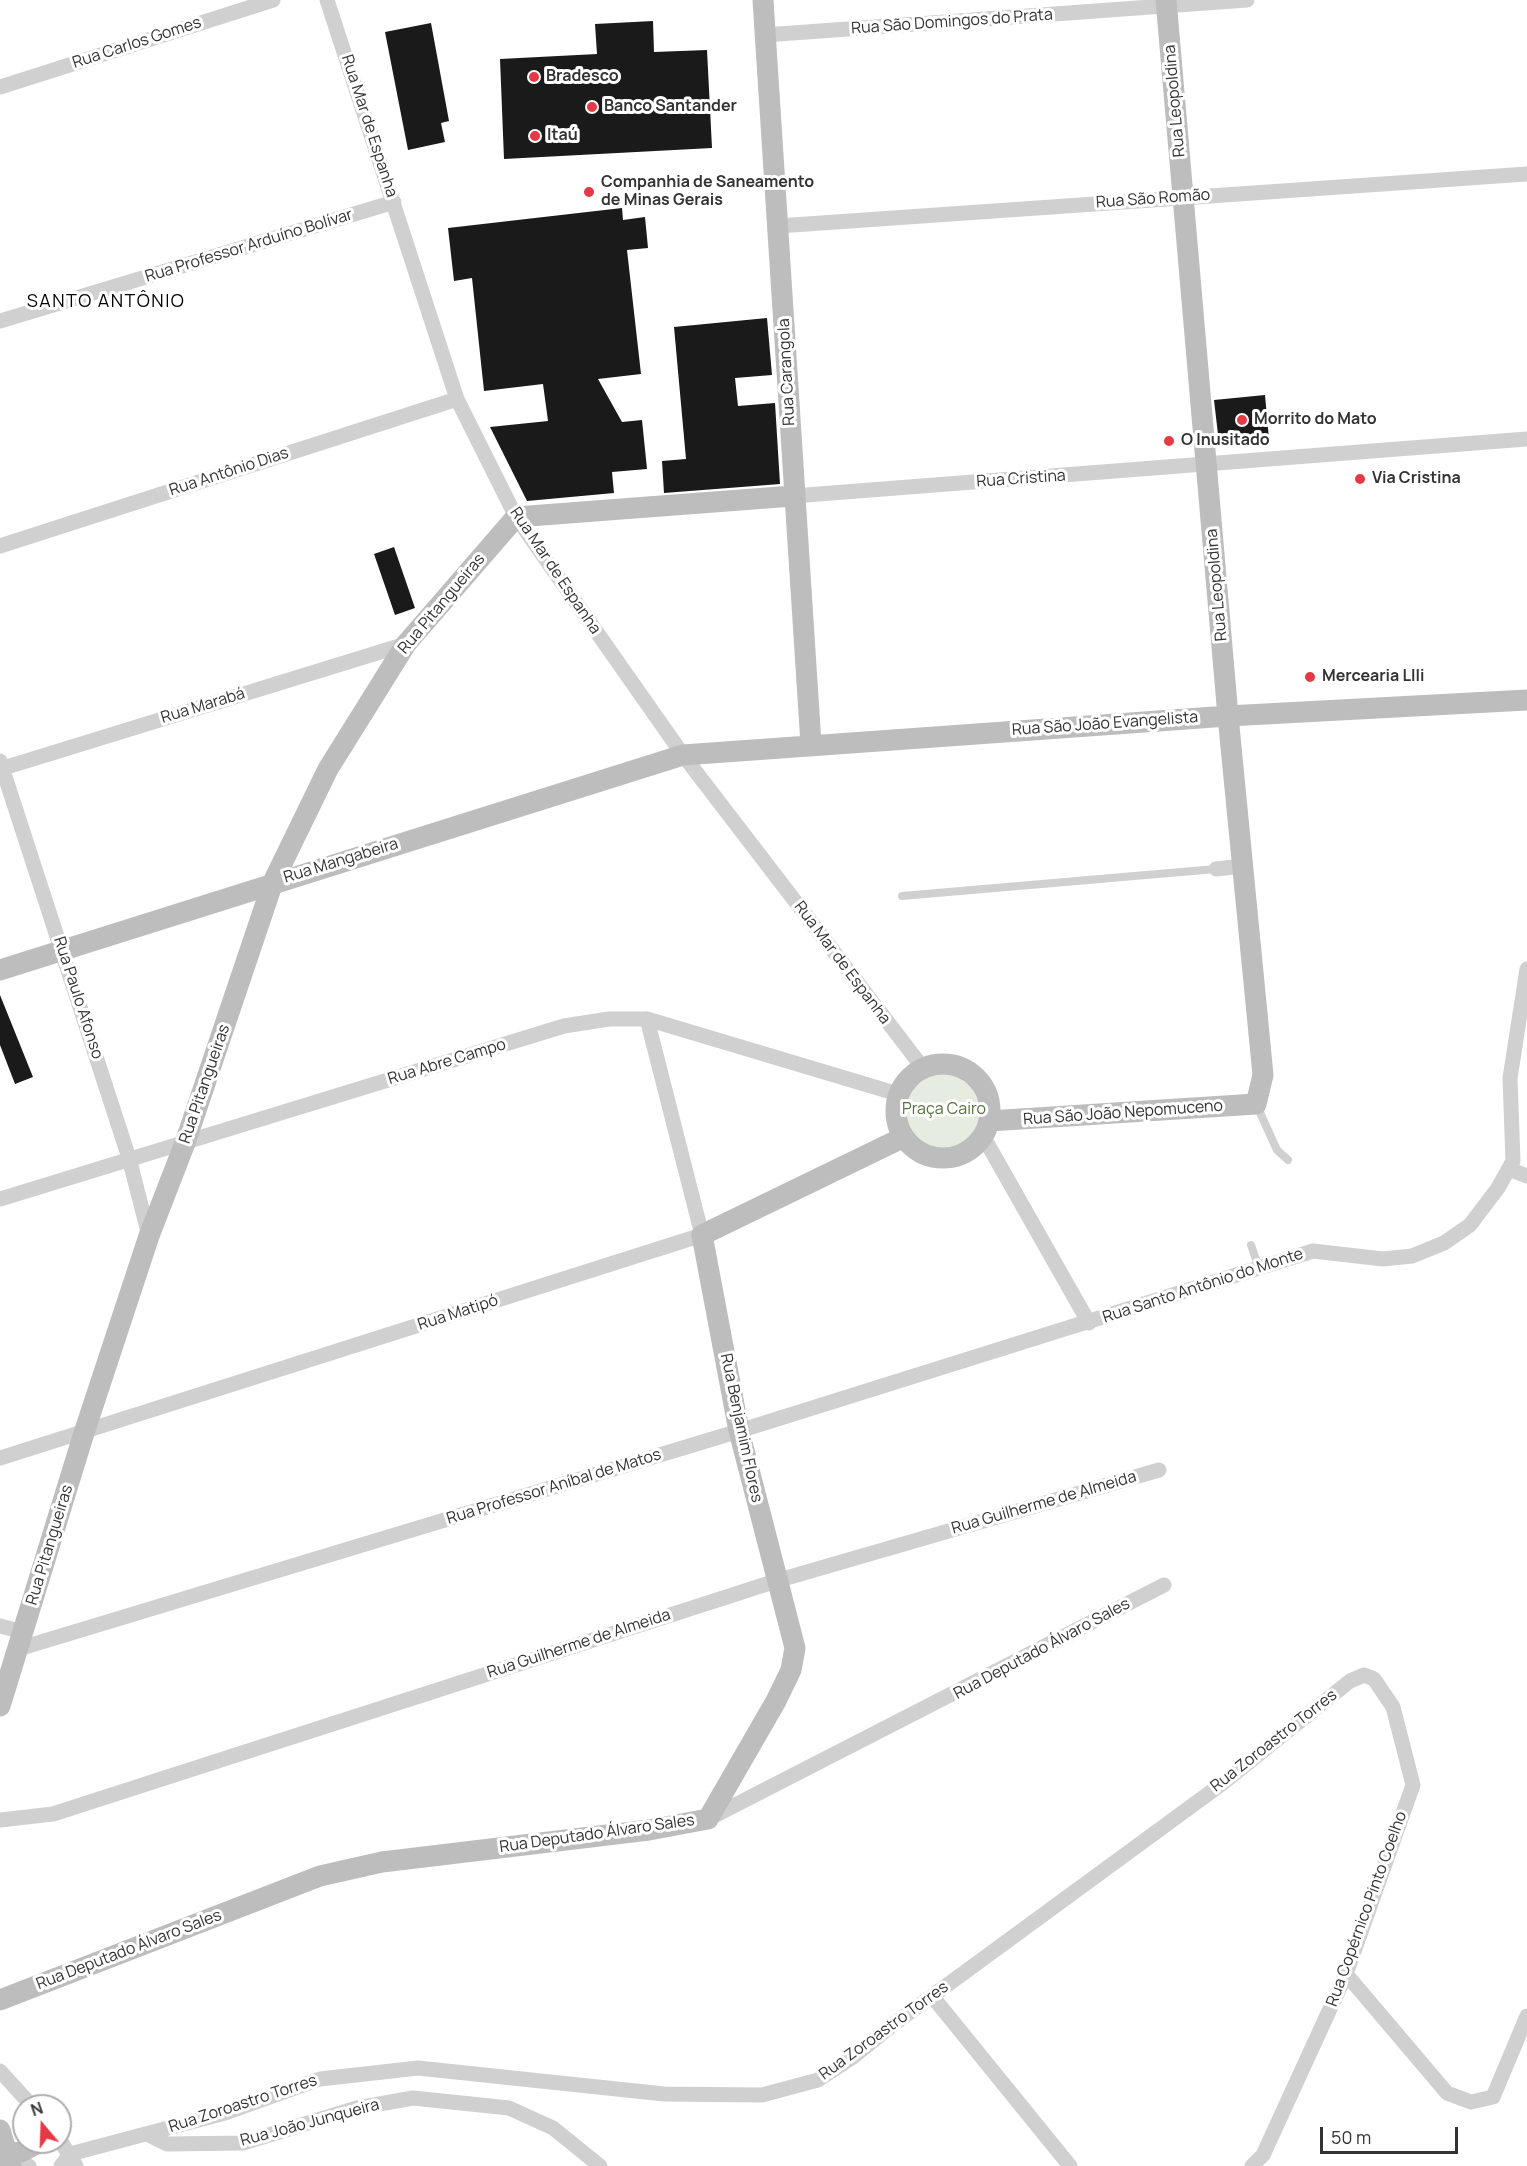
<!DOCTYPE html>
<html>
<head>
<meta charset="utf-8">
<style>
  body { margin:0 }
  #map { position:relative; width:1527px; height:2166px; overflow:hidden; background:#fff; font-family:Manrope,sans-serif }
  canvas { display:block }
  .north { position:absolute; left:12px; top:2094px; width:60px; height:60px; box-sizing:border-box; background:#fff; border:2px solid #adadad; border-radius:50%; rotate:341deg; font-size:16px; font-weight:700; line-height:24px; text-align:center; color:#333 }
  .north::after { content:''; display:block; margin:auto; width:21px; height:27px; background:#e63946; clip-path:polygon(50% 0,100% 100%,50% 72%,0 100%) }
  .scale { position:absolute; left:1320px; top:2127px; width:138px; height:27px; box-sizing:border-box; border:3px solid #333; border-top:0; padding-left:8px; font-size:18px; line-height:21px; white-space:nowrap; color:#333; -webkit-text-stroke:4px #fff; paint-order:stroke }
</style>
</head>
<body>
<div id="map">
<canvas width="1527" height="2166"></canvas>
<div class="north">N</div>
<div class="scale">50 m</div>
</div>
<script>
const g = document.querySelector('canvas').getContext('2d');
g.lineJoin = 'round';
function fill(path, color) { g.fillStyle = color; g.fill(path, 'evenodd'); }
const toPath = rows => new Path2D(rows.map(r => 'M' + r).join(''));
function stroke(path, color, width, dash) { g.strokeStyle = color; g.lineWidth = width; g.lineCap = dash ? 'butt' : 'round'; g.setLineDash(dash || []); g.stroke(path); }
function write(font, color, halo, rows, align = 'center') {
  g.font = font + ' Manrope,sans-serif'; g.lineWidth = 6; g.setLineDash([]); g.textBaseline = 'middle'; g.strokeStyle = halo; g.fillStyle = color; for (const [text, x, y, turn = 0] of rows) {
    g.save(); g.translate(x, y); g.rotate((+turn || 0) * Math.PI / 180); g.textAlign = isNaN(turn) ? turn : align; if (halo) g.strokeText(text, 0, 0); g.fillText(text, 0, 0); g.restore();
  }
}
fill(toPath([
  '901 1110a42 42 0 1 1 84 0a42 42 0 1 1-84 0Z'
]), '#e6ecdf');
fill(toPath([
  [653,21,654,52,707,50,712,148,504,159,500,59,597,54,595,24],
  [431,23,449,121,441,123,445,142,408,150,385,32],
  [622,208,623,220,645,217,648,248,627,250,641,374,598,379,622,422,642,420,647,469,612,472,614,493,527,501,490,427,548,421,543,384,484,391,472,278,454,281,448,228],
  [767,318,772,375,735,378,738,406,775,403,780,484,664,493,662,461,686,459,674,327],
  [1265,395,1269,439,1219,443,1214,400],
  [394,547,415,608,395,615,374,554],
  [0,995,33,1077,15,1084,0,1045]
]), '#1a1a1a');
stroke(toPath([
  [902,896,1216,869],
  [1257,1106,1277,1150,1288,1160],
  [1251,1245,1259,1268]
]), '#d0d0d0', 8);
stroke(toPath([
  [327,0,457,399,516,517,683,755,923,1068],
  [765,35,1247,0],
  [0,87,273,0],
  [778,226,1527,174],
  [0,321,394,202],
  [793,496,1527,439],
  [0,546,457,399],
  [0,761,129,1158,149,1236],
  [0,769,406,644],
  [1216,869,1243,866],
  [983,1136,1089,1323],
  [1509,1169,1527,1176],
  [0,1199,564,1026,609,1019,647,1019,898,1094],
  [0,1458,702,1235,647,1019],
  [0,1626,24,1632],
  [18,1649,739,1431,1313,1251,1383,1259,1412,1256,1444,1243,1470,1225,1498,1188,1513,1161,1510,1078,1527,969],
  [708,1819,1164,1585],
  [0,1820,53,1814,776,1581,1159,1470],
  [1346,1974,1447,2093,1471,2102,1493,2097,1527,2016],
  [932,1996,1070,2166],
  [0,2071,32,2106],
  [147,2134,167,2144,243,2143,357,2108,413,2098,509,2108,553,2128,600,2166],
  [60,2140,76,2166],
  [8,2154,29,2166],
  [61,2166,70,2154,225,2113,320,2079,418,2068,664,2094,762,2095,818,2080,853,2057,894,2024,1223,1783,1350,1681,1364,1675,1374,1679,1393,1707,1413,1785,1346,1974,1263,2155,1252,2166]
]), '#d0d0d0', 15);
stroke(toPath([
  [763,0,811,744],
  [0,970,683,755,1228,716,1527,700],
  '896 1111a47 47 0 1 1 94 0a47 47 0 1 1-94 0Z',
  [989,1121,1256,1104,1263,1075,1228,716,1166,0],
  [0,1706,84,1433,149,1236,185,1143,273,882,328,769,406,644,516,517,793,496],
  [0,2000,320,1876,382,1862,649,1830,708,1819,776,1701,791,1670,795,1648,739,1431,702,1235,904,1137],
  [0,2130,11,2166],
  [8,2154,21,2152,40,2142]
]), '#bdbdbd', 21);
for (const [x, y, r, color] of [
  [534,77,6,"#e63946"],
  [592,107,6,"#e63946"],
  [535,136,6,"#e63946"],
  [589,192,6,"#e63946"],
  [1242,420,6,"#e63946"],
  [1169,441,6,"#e63946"],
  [1360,479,6,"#e63946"],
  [1310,677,6,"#e63946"]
]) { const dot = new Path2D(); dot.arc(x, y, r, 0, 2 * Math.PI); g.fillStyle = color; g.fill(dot); stroke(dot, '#fff', 2); }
write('16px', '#333', '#fff', [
  ["Rua São Domingos do Prata",952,22,-4],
  ["Rua Carlos Gomes",137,43,-18],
  ["Rua Leopoldina",1175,101,-95],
  ["Rua Mar de Espanha",369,126,72],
  ["Rua São Romão",1153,199,-4],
  ["Rua Professor Arduíno Bolívar",249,246,-17],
  ["Rua Carangola",787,372,-93],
  ["Rua Antônio Dias",229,472,-18],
  ["Rua Cristina",1021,479,-4],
  ["Rua Mar de Espanha",555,571,56],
  ["Rua Leopoldina",1217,585,-95],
  ["Rua Pitangueiras",442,604,-50],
  ["Rua Marabá",203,706,-17],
  ["Rua São João Evangelista",1105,724,-4],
  ["Rua Mangabeira",341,861,-17],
  ["Rua Mar de Espanha",842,963,53],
  ["Rua Paulo Afonso",78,998,72],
  ["Rua Abre Campo",447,1062,-17],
  ["Rua Pitangueiras",205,1084,-71],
  ["Rua São João Nepomuceno",1123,1113,-4],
  ["Rua Santo Antônio do Monte",1203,1286,-18],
  ["Rua Matipó",458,1313,-18],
  ["Rua Benjamim Flores",741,1428,78],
  ["Rua Professor Aníbal de Matos",554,1487,-17],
  ["Rua Guilherme de Almeida",1044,1503,-16],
  ["Rua Pitangueiras",50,1545,-73],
  ["Rua Guilherme de Almeida",579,1644,-18],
  ["Rua Deputado Álvaro Sales",1042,1649,-28],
  ["Rua Zoroastro Torres",1274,1741,-38],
  ["Rua Deputado Álvaro Sales",597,1834,-8],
  ["Rua Copérnico Pinto Coelho",1367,1909,-70],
  ["Rua Deputado Álvaro Sales",129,1950,-21],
  ["Rua Zoroastro Torres",884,2031,-36],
  ["Rua Zoroastro Torres",243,2104,-18],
  ["Rua João Junqueira",310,2123,-15]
]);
write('bold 16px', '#333', '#fff', [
  ["Bradesco",546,77],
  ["Banco Santander",604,107],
  ["Itaú",547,136],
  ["Companhia de Saneamento",601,183],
  ["de Minas Gerais",601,201],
  ["Morrito do Mato",1254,420],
  ["O Inusitado",1181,441],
  ["Via Cristina",1372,479],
  ["Mercearia LIli",1322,677]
], 'left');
write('16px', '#56703f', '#fff', [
  ["Praça Cairo",944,1110]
]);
g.letterSpacing = '1.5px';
write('18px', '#000', '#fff', [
  ["SANTO ANTÔNIO",106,302]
]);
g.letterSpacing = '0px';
</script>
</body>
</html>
